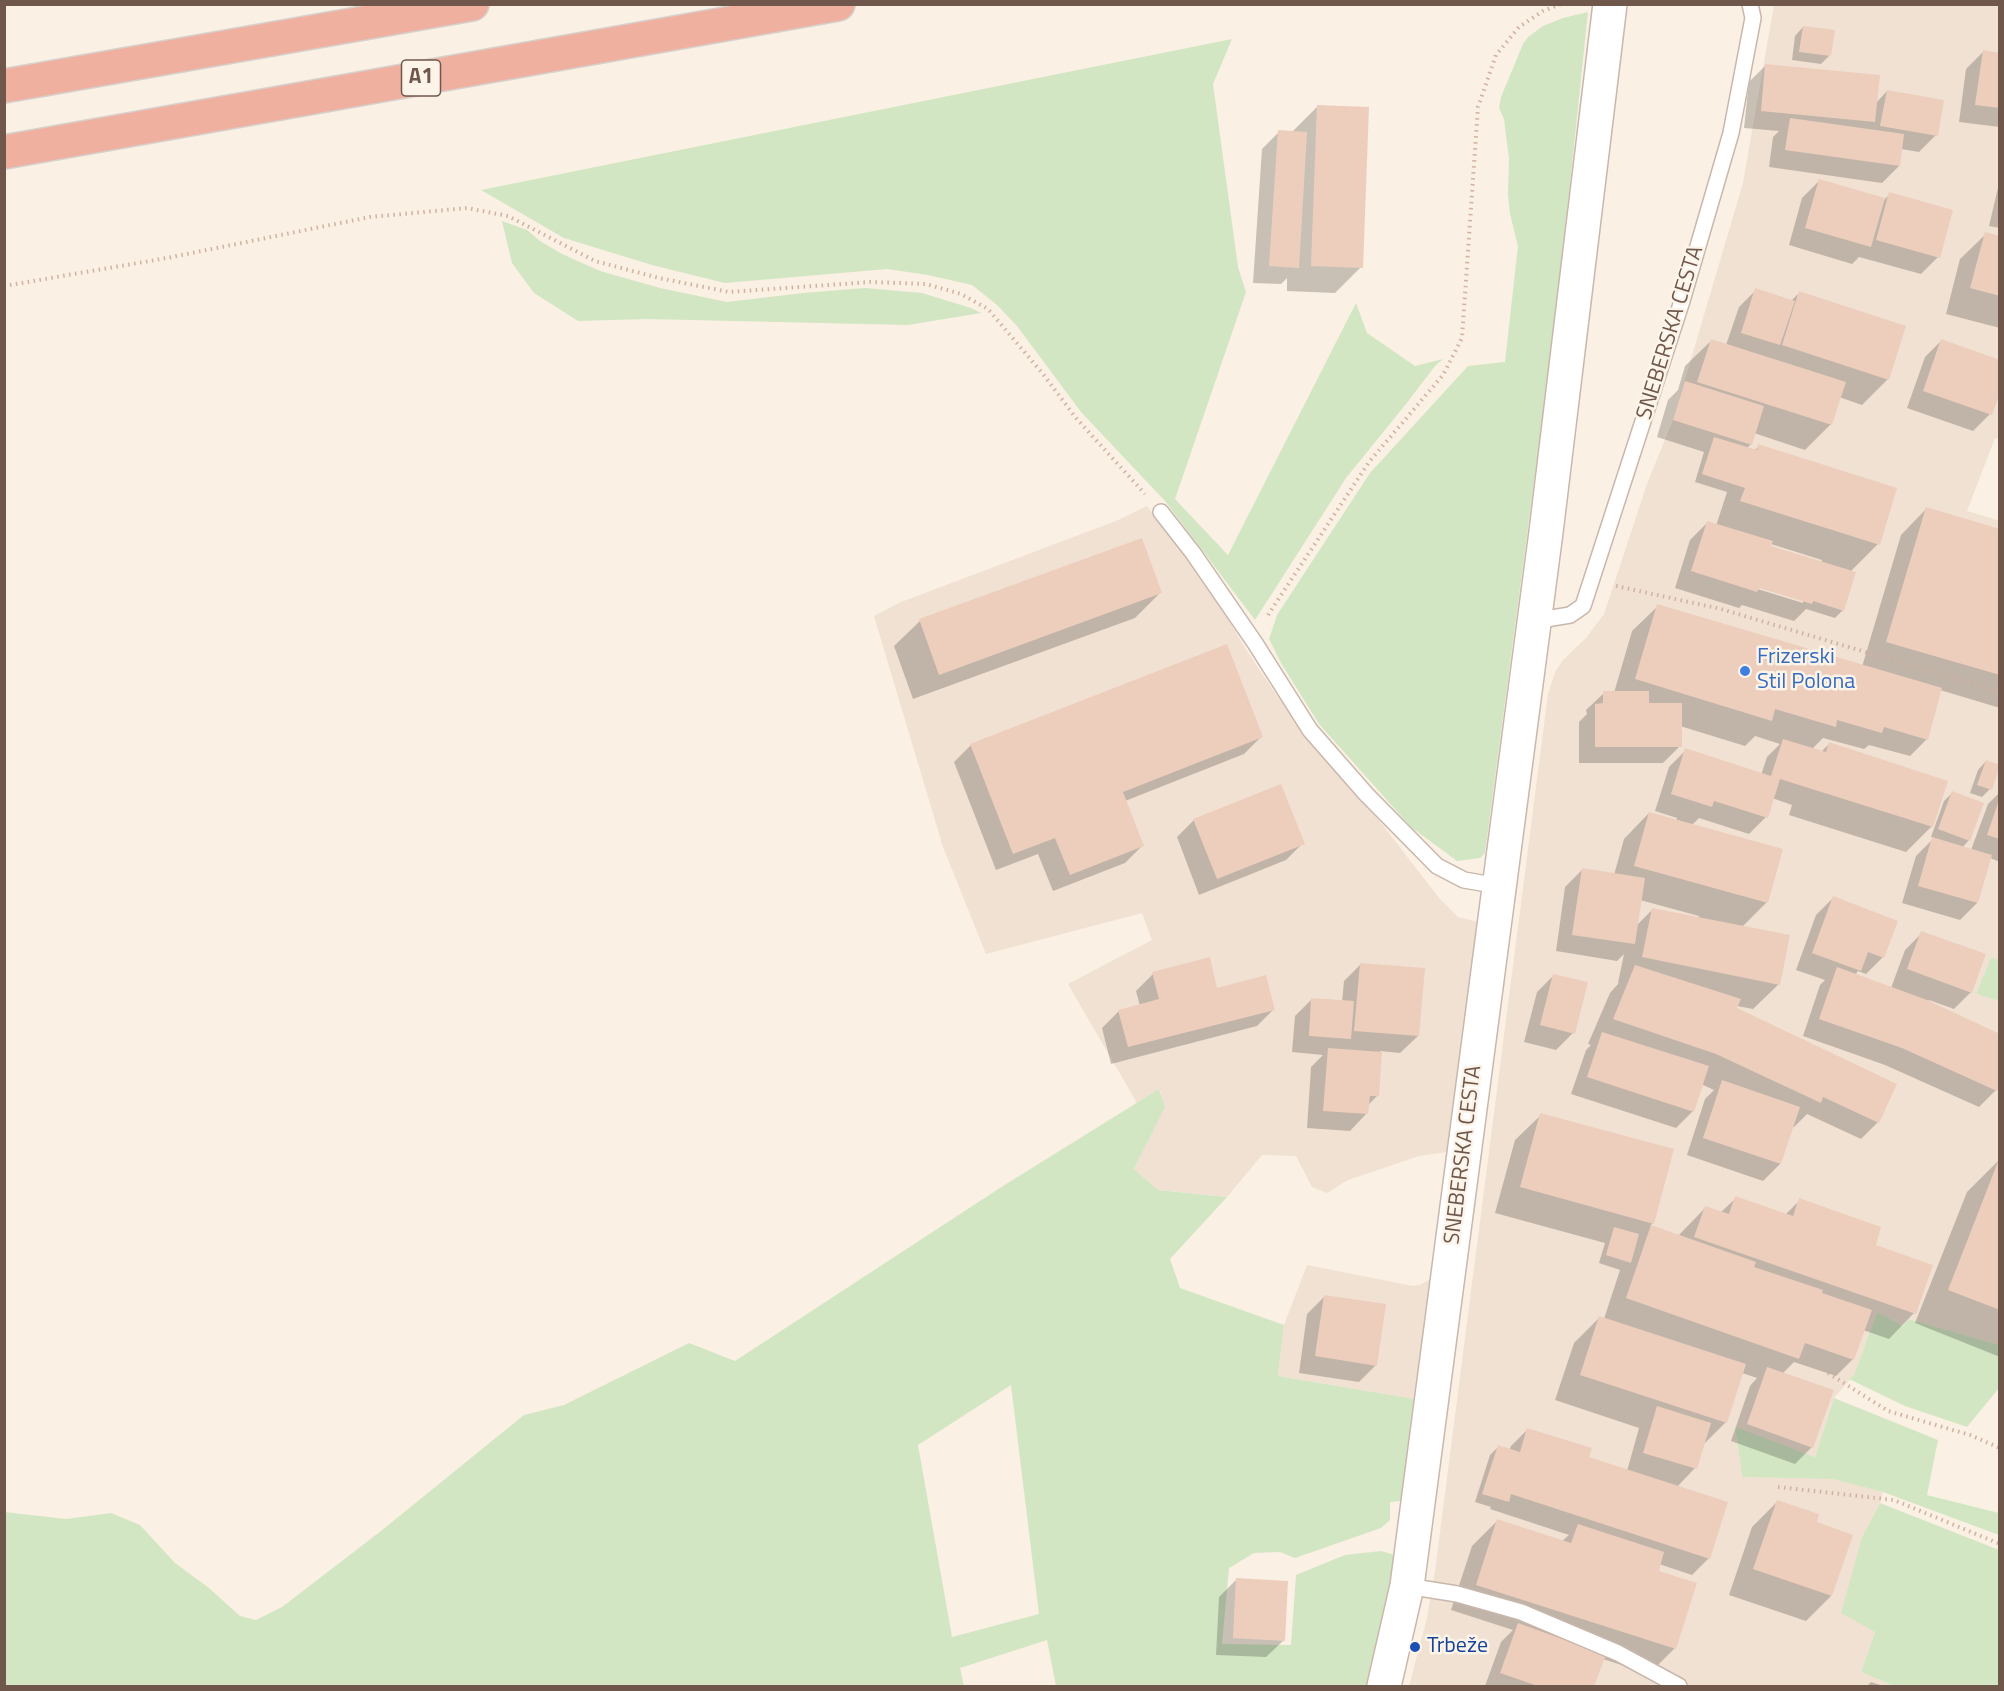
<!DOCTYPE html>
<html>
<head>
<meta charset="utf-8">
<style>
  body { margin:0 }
  #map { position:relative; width:2004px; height:1691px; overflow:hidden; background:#faf0e3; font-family:"Titillium Web",sans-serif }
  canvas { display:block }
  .frame { position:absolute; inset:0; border:6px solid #6f574c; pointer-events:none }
</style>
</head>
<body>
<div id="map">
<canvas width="2004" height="1691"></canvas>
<div class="frame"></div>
</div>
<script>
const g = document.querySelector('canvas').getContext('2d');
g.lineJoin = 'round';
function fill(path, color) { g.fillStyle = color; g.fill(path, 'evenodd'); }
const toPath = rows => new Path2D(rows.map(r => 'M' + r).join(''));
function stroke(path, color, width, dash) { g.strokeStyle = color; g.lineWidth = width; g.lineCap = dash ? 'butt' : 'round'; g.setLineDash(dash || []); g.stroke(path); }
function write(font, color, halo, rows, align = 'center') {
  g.font = font + ' "Titillium Web",sans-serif'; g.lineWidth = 5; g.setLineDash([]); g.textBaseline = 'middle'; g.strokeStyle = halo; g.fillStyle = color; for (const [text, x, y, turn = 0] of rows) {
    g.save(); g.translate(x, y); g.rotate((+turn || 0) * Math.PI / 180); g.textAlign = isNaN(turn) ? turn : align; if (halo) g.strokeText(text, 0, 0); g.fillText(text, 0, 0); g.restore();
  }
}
fill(toPath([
  [1774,5,1999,5,1999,439,1995,438,1967,511,2000,521,1999,960,1991,957,1976,994,1999,1001,1999,1345,1909,1319,1903,1326,1877,1312,1854,1375,1834,1398,1815,1457,1735,1428,1742,1477,1833,1478,1883,1492,1880,1503,1862,1537,1875,1632,1861,1672,1894,1686,1409,1686,1427,1618,1435,1571,1548,694,1555,672,1563,660,1586,638,1604,614,1647,484,1673,420,1743,183],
  [1147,506,1202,575,1247,651,1275,693,1363,800,1440,899,1458,917,1478,922,1447,1152,1419,1156,1348,1180,1327,1193,1312,1187,1296,1156,1262,1155,1227,1197,1158,1190,1134,1169,1164,1107,1160,1090,1137,1103,1068,984,1152,940,1142,913,986,954,943,847,874,616,901,602,1116,521],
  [1307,1265,1413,1286,1420,1285,1430,1279,1415,1399,1278,1376,1284,1325]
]), '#f1e1d2');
fill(toPath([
  [1588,12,1557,308,1485,853,1480,858,1457,861,1411,827,1319,724,1281,663,1269,639,1277,615,1370,473,1468,366,1505,362,1518,246,1510,214,1508,194,1509,159,1504,119,1499,108,1501,97,1523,44,1528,37,1543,26,1563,18],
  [1232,39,1213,84,1238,267,1246,292,1175,499,1228,555,1356,303,1367,333,1415,366,1443,359,1435,366,1406,404,1346,478,1255,620,1165,501,1081,412,1017,326,997,305,972,285,928,275,887,269,725,283,652,265,564,238,481,190],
  [502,221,527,230,540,241,562,254,600,271,660,288,727,302,803,293,865,288,922,293,971,308,981,313,908,325,647,319,578,321,534,293,512,263],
  [1991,957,1999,960,1999,1001,1976,994],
  [1159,1089,1165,1107,1134,1169,1158,1190,1227,1197,1170,1259,1180,1288,1284,1325,1278,1376,1415,1399,1401,1501,1390,1502,1390,1520,1381,1528,1295,1558,1280,1552,1254,1553,1229,1568,1222,1644,1291,1645,1296,1575,1345,1555,1381,1551,1395,1555,1390,1587,1366,1686,1056,1686,1047,1640,960,1668,964,1686,5,1686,4,1512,66,1519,111,1513,140,1525,175,1563,209,1588,240,1616,256,1620,282,1607,381,1531,524,1415,564,1405,689,1343,735,1361,1003,1186],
  [1011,1385,1039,1614,952,1637,918,1445],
  [1877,1312,1903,1326,1909,1319,1999,1345,1999,1388,1967,1427,1905,1406,1849,1379,1854,1375],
  [1834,1398,1938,1440,1927,1495,1999,1513,1999,1535,1883,1492,1833,1479,1742,1477,1735,1427,1815,1457],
  [1880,1503,1999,1550,1999,1686,1894,1686,1861,1672,1875,1632,1841,1613,1862,1537]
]), '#d3e6c3');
fill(toPath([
  [1803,27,1829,56,1821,64,1792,60,1795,36],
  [1983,52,2000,54,2000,127,1959,122,1966,69],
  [1766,65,1876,103,1887,91,1936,135,1919,152,1901,149,1899,166,1882,183,1769,167,1773,137,1779,131,1744,128,1749,82],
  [1318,106,1361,267,1335,293,1287,291,1287,278,1281,284,1253,283,1262,149,1279,132,1291,133],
  [2000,179,2000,228,1989,226],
  [1819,181,1884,200,1890,194,1938,257,1921,274,1859,257,1852,264,1789,245,1802,198],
  [1986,234,2000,237,2000,328,1946,314,1960,259],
  [1756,290,1791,301,1799,293,1888,379,1862,405,1839,397,1831,424,1805,450,1754,433,1751,444,1746,449,1754,451,1759,446,1878,544,1850,572,1843,610,1835,618,1806,609,1794,621,1742,605,1739,608,1675,588,1690,540,1707,523,1716,526,1727,492,1695,482,1704,452,1657,437,1668,400,1678,390,1685,366,1711,341,1726,345,1739,307],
  [1771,544,1822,560,1821,563,1770,547],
  [1752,584,1803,600,1803,603,1751,587],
  [1942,340,1990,414,1973,431,1907,408,1925,357],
  [1926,509,2000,531,2000,708,1940,690,1927,739,1910,756,1869,745,1864,749,1823,738,1812,749,1821,752,1829,744,1932,826,1906,852,1789,815,1792,805,1772,798,1766,817,1749,834,1699,818,1692,825,1767,902,1742,927,1779,984,1753,1009,1737,1006,1735,1009,1878,1122,1861,1139,1807,1114,1794,1127,1792,1126,1780,1164,1763,1181,1687,1155,1705,1099,1714,1090,1701,1084,1693,1111,1676,1128,1571,1094,1586,1050,1591,1045,1588,1044,1610,993,1619,983,1618,983,1624,954,1617,961,1556,951,1565,887,1582,870,1614,875,1624,839,1649,813,1676,821,1677,818,1655,811,1669,767,1686,750,1761,775,1767,757,1780,744,1755,736,1745,746,1680,726,1680,746,1663,763,1579,763,1579,722,1587,714,1586,710,1604,693,1614,693,1632,631,1658,606,1862,667,1901,535],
  [1640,900,1699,916,1698,918,1653,909,1636,926],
  [1161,592,1135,618,913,699,894,646,920,621],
  [1261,737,1244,754,1125,801,1142,846,1125,863,1053,891,1038,854,996,870,954,762,971,745],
  [1986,761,1990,789,1982,797,1970,793,1978,770],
  [2000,792,2000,862,1990,858,1977,903,1960,920,1902,903,1916,856,1934,838,1931,837,1944,801,1952,793,1969,840,1962,848,1971,850,1988,804],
  [1194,820,1303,843,1286,860,1199,895,1177,837],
  [1833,898,1883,957,1866,974,1858,971,1855,975,1891,988,1905,950,1922,933,1971,992,1954,1009,1929,1000,1928,1002,1996,1090,1979,1107,1885,1065,1803,1036,1820,985,1825,980,1796,970,1816,915],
  [1361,964,1418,1036,1400,1053,1380,1051,1377,1096,1368,1105,1367,1113,1350,1131,1307,1128,1311,1067,1323,1055,1292,1052,1295,1016,1312,999,1342,1002,1344,981],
  [1153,974,1216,990,1274,1009,1257,1026,1111,1064,1102,1028,1119,1011,1140,1006,1136,991],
  [1554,975,1573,1033,1556,1050,1524,1042,1537,992],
  [1541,1115,1653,1223,1650,1226,1678,1236,1705,1208,1720,1213,1736,1198,1785,1215,1800,1200,1874,1246,1914,1313,1889,1339,1863,1330,1853,1359,1836,1376,1794,1362,1782,1374,1812,1447,1795,1464,1731,1441,1750,1386,1757,1378,1742,1373,1726,1422,1702,1446,1695,1468,1677,1487,1709,1558,1692,1575,1659,1564,1657,1572,1675,1648,1649,1674,1603,1659,1593,1686,1485,1686,1501,1642,1513,1630,1451,1610,1472,1546,1498,1520,1562,1541,1569,1535,1490,1509,1491,1507,1475,1502,1490,1455,1498,1447,1509,1451,1511,1446,1528,1429,1588,1458,1627,1471,1639,1428,1555,1400,1574,1343,1600,1317,1604,1319,1620,1270,1599,1263,1605,1243,1495,1213,1515,1140],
  [2000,1159,2000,1357,1915,1323,1967,1192],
  [1324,1297,1376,1365,1359,1382,1299,1373,1307,1314],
  [1778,1501,1815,1523,1831,1596,1806,1621,1729,1595,1752,1527],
  [1236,1580,1284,1640,1266,1657,1216,1655,1219,1597],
  [1871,1682,1883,1686,1867,1686]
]), '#0003');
fill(toPath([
  [1803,26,1835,30,1831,56,1799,52],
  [1983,50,2000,53,2000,108,1975,105],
  [1765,64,1880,75,1875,122,1761,111],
  [1887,90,1944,100,1938,136,1880,126],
  [1317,105,1369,107,1363,268,1311,266],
  [1790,118,1904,134,1900,166,1785,150],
  [1278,130,1307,132,1299,268,1269,266],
  [1819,179,1885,198,1871,247,1805,228],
  [1889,192,1953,210,1940,258,1876,240],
  [1985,232,2000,236,2000,296,1970,288],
  [1755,288,1795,301,1780,345,1741,333],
  [1799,291,1906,326,1889,380,1782,345],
  [1711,339,1846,382,1832,425,1697,382],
  [1941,339,2000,360,2000,393,1992,415,1923,391],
  [1685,381,1764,406,1752,445,1673,420],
  [1714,437,1757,450,1758,444,1897,488,1880,545,1740,501,1745,488,1702,474],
  [1926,507,2000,529,2000,675,1886,642],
  [1707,521,1773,541,1771,546,1856,572,1844,611,1813,601,1812,604,1759,588,1757,592,1691,571],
  [1142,538,1162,593,939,675,919,619],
  [1657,604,1942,688,1928,740,1884,727,1882,733,1837,720,1836,727,1775,709,1772,721,1635,679],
  [1227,644,1263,737,1123,792,1144,846,1070,875,1055,838,1013,854,970,744],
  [1603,691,1649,691,1649,703,1682,703,1682,747,1595,747,1595,704,1603,703],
  [1783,739,1826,752,1829,742,1948,781,1933,827,1780,779,1768,818,1714,801,1712,807,1671,794,1685,748,1771,776],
  [1986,760,2000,765,1992,790,1977,785],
  [1281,784,1305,844,1217,879,1193,819],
  [1952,791,1984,803,1970,841,1938,829],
  [1999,800,2000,800,2000,839,1987,835],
  [1649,812,1783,849,1768,903,1634,866],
  [1932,837,1992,855,1978,903,1918,886],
  [1582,868,1645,878,1635,944,1572,935],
  [1833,896,1898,921,1884,958,1868,952,1861,971,1812,953],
  [1652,908,1790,935,1780,985,1642,957],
  [1921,931,1986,954,1972,993,1907,969],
  [1210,957,1217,988,1266,975,1275,1010,1128,1047,1118,1010,1159,999,1152,972],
  [1360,963,1425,968,1419,1036,1354,1031],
  [1635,965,1741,999,1737,1008,1897,1084,1879,1123,1823,1097,1821,1103,1716,1054,1613,1019],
  [1837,967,1927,1000,2000,1034,2000,1086,1997,1091,1902,1048,1819,1019],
  [1553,974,1588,982,1575,1034,1540,1025],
  [1311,998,1354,1001,1351,1039,1309,1036],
  [1602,1032,1709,1066,1694,1112,1587,1077],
  [1328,1048,1382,1052,1379,1096,1370,1096,1368,1114,1323,1111],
  [1722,1080,1800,1107,1781,1164,1703,1138],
  [1540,1113,1674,1149,1654,1224,1520,1187],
  [1999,1159,2000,1159,2000,1310,1948,1290],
  [1735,1196,1793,1216,1799,1198,1881,1227,1876,1245,1933,1265,1916,1314,1694,1237,1705,1206,1729,1214],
  [1651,1225,1756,1262,1754,1267,1823,1290,1822,1293,1872,1310,1854,1360,1805,1343,1799,1359,1626,1298],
  [1614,1227,1639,1234,1631,1263,1606,1255],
  [1324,1295,1386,1304,1377,1366,1315,1356],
  [1599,1316,1746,1364,1727,1423,1580,1375],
  [1767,1367,1834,1390,1813,1448,1747,1424],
  [1657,1406,1711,1423,1697,1469,1643,1453],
  [1527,1428,1592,1448,1589,1457,1728,1502,1710,1559,1511,1494,1509,1502,1482,1494,1498,1445,1520,1452],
  [1777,1500,1819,1514,1817,1522,1853,1535,1832,1596,1753,1569],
  [1497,1519,1571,1543,1578,1524,1664,1552,1659,1571,1697,1583,1676,1649,1476,1585],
  [1236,1578,1288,1581,1285,1641,1233,1638],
  [1518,1623,1606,1655,1594,1686,1538,1686,1500,1673]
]), '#edcebd');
const service = toPath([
  [1161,512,1193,553,1255,643,1310,730,1366,794,1437,866,1464,880,1499,886],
  [1534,621,1570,615,1583,606,1682,301,1731,133,1753,18,1750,4],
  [1407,1586,1457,1594,1521,1612,1618,1653,1679,1686]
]);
const tertiary = toPath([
  [1384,1686,1407,1586,1546,532,1610,4]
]);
const motorway = toPath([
  [4,86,472,4],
  [4,152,838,4]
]);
stroke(service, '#c9b7ab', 18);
stroke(tertiary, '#c9b7ab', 36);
stroke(motorway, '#d7d0cd', 36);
stroke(toPath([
  [4,286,167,258,370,217,467,208,508,216,595,261,659,278,729,292,870,282,926,284,961,294,988,309,1043,374,1076,418,1145,494],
  [1616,586,1721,609,2000,692],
  [1268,615,1369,462,1443,375,1462,338,1478,107,1496,55,1519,27,1543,11,1561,4],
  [1828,1373,1888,1411,1970,1435,2000,1448],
  [1778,1487,1894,1500,2000,1544]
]), '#d1b1a1', 4, [1.5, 4.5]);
stroke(service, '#fff', 15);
stroke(tertiary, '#fff', 33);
stroke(motorway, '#efb09f', 33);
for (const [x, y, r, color] of [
  [1745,671,6,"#3f7fe0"],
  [1415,1647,6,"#1a4fb4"]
]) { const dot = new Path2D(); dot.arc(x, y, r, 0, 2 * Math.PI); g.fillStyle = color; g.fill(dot); stroke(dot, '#fdf4e9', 2); }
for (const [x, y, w] of [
  [421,78,39]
]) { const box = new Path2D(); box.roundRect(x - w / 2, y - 18, w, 36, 4.5); g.fillStyle = '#fdf4e9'; g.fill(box); stroke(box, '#6f574c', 1.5); }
write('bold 21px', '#6f574c', null, [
  ["A1",421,78]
]);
write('22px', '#6f574c', '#fdf4e9', [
  ["SNEBERSKA CESTA",1671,333,-73],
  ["SNEBERSKA CESTA",1464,1155,-83]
]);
write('22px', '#366cbe', '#fdf4e9', [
  ["Frizerski",1757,658],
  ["Stil Polona",1757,683]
], 'left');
write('22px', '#164399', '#fdf4e9', [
  ["Trbeže",1427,1647]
], 'left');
</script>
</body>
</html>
